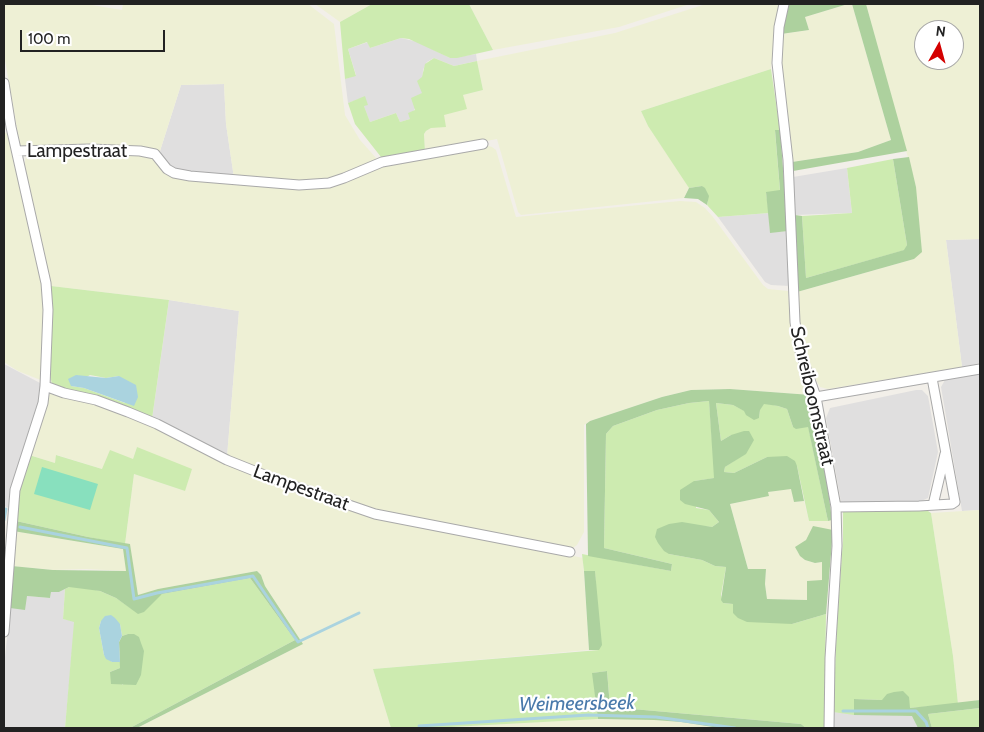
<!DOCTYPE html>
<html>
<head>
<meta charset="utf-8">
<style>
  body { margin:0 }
  #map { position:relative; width:984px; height:732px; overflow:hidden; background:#f2efe9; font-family:Cabin,sans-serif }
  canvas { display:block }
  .frame { position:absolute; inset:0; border:5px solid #222; pointer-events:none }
  .north { position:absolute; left:914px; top:20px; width:50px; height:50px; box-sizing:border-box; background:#fff; border:1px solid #a7a7a7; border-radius:50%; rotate:7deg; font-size:14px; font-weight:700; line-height:20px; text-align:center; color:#222 }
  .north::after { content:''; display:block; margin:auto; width:18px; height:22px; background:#d40000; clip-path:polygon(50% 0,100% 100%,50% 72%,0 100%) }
  .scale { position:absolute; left:20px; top:30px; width:145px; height:22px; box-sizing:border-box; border:2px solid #222; border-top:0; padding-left:6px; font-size:15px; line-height:18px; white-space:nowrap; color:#222; -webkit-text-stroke:4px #fff; paint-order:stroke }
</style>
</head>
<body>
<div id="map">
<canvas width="984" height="732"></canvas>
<div class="frame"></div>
<div class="north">N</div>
<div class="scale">100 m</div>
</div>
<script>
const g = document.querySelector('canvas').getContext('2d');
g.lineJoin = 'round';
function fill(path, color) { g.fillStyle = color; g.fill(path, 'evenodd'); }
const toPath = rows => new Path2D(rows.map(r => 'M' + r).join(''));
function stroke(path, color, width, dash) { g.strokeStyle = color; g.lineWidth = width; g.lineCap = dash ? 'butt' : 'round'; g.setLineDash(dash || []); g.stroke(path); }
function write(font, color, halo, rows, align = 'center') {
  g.font = font + ' Cabin,sans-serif'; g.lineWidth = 4.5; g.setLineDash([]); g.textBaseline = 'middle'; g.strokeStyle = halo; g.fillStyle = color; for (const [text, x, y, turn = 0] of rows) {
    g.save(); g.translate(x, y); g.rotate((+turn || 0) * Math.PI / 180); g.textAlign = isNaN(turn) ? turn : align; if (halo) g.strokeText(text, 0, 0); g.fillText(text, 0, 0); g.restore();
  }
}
fill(toPath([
  [401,38,418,42,450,58,476,54,477,61,454,66,434,58,427,62,423,70,422,93,410,119,400,122,396,113,370,122,364,106,365,97,348,103,345,79,356,75,348,49,368,42,370,48],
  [224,84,226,124,234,178,189,173,171,168,165,162,160,151,181,85],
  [847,168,852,213,795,215,793,177],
  [769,213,770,232,788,231,790,286,771,285,765,282,718,217],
  [980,239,980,363,962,367,946,240],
  [169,300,239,311,227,457,152,419],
  [4,364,42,384,39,399,14,481,9,508,4,506],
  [980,374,980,510,962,511,941,387,945,380],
  [916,390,922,390,928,396,938,452,928,498,919,502,844,503,841,502,826,418,830,408],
  [65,589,63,619,75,621,65,728,4,728,4,667,10,608,27,596,50,598,51,591,59,592],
  [833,712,913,716,918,728,833,728]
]), '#e0dfdf');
fill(toPath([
  [4,4,86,4,122,10,123,4,308,4,334,24,345,115,360,140,377,159,367,166,317,182,234,178,226,124,224,84,181,85,160,151,141,149,22,149,20,146,4,54],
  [315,4,372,4,340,22],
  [469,4,690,4,619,27,493,50],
  [706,4,780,4,775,31,771,69,641,111,648,126,686,182,689,188,684,198,521,215,518,212,497,139,425,152,424,134,426,131,431,128,463,95,483,90,477,61,615,33],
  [848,4,852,4,891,140,858,152,792,162,780,67,781,34,809,30,805,17],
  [866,4,980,4,980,239,946,240,962,367,828,389,820,387,817,382,811,371,803,349,799,326,797,292,914,259,916,187],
  [924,30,954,30,954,60,924,60],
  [4,132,10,135,42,281,45,304,43,381,18,371,4,362],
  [485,145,492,147,496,150,516,217,680,201,696,202,705,208,713,217,763,285,768,289,788,291,792,338,797,359,811,395,730,389,691,390,662,397,590,421,584,425,584,532,577,545,570,550,373,511,227,457,239,311,169,300,51,286,24,166,26,157,52,152,136,154,151,157,168,173,297,188,377,167],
  [52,392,102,404,345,506,583,558,589,650,373,669,391,728,137,728,303,644,265,586,261,575,257,571,158,589,138,595,130,545,125,544,134,474,185,491,137,447,133,459,102,469,57,455,55,463,29,455,49,395],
  [792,488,794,502,804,501,809,521,832,520,833,530,806,540,797,551,805,560,815,563,822,562,822,580,807,600,767,599,765,584,766,569,748,569,730,504,768,496,767,492],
  [980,510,980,700,958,704,953,656,931,513],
  [13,531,123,549,126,571,86,569,53,570,12,566],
  [588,719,654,720,681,722,717,728,433,728]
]), '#eef0d5');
fill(toPath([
  [372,4,469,4,493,50,457,58,450,58,409,39,401,38,370,48,367,42,348,49,356,76,345,79,340,22],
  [434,58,454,66,477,61,483,90,463,95,467,109,444,115,446,127,431,128,426,131,424,134,425,152,387,159,381,157,355,124,348,103,365,96,368,105,364,106,370,122,396,113,400,122,410,119,408,113,415,110,411,98,422,93,417,81,422,77,425,64],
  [771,69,780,130,775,131,780,191,766,193,769,213,718,217,707,205,708,201,702,186,689,188,648,126,641,111],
  [893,159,907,245,905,250,806,278,802,216,852,213,847,168],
  [51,286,169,300,152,419,63,390,52,385,50,374,52,342],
  [90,375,106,378,119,376,125,403,84,388,71,386],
  [709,401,715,478,694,481,696,508,709,510,719,522,712,527,699,526,669,554,702,560,715,566,726,567,721,595,723,603,733,604,792,624,826,614,824,728,806,728,801,724,610,707,607,671,593,673,598,719,433,728,391,728,373,669,599,650,595,571,584,571,582,554,671,571,672,564,604,548,606,434,613,426,657,410,689,403],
  [716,403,733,405,759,418,760,409,764,403,778,406,787,409,793,427,808,426,828,521,809,521,797,466,767,457,734,473,724,472,725,467,746,453,731,435,721,441],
  [137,447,192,469,185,491,134,474,125,544,88,537,16,521,17,495,29,455,55,463,56,455,102,469,110,450,133,459],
  [925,509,931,513,953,656,958,704,910,708,882,700,854,699,854,715,833,712,837,624,843,540,843,512],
  [250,578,295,640,130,728,65,728,74,622,63,619,65,589,69,587,82,587,100,591,116,598,132,609,162,594],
  [101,621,120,624,122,636,128,634,123,685,110,672,120,668,120,662,112,662,104,655,99,628],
  [980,708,980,728,932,728,928,714]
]), '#cdebb0');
fill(toPath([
  [788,4,848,4,805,17,809,30,781,34],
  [852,4,866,4,907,151,793,171,792,162,858,152,891,140],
  [775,130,780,130,788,231,770,233,766,192,780,190],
  [909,157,916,187,922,252,914,259,797,292,795,215,802,216,806,278,904,250,907,245,893,159],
  [702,186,705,188,709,196,707,205,698,199,684,198,689,188],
  [730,389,811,395,822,442,832,520,828,521,808,427,796,429,793,427,787,409,778,406,764,404,760,410,759,418,754,420,746,415,744,411,733,405,716,403,721,441,731,435,744,431,749,431,754,440,746,454,725,467,724,472,734,473,767,457,787,456,795,461,797,466,804,501,794,502,791,489,768,492,769,496,730,504,748,569,766,569,765,584,767,599,807,600,807,581,822,580,822,562,815,563,805,560,800,556,795,547,806,540,813,526,833,530,826,614,792,624,747,622,738,618,733,613,733,604,723,603,721,600,726,567,715,566,702,560,669,554,664,551,658,543,655,537,657,529,669,524,682,522,712,527,719,522,709,510,685,504,680,500,680,490,694,481,714,478,709,401,689,403,657,410,613,426,606,434,604,548,672,564,671,571,588,556,586,424,590,421,662,397,691,390],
  [16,521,88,537,130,544,138,595,158,589,257,571,261,575,265,586,303,644,137,728,130,728,295,640,250,578,162,594,144,612,138,614,116,598,100,591,69,587,59,592,51,592,50,598,27,596,25,610,10,608,12,566,53,570,126,571,123,549,13,531],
  [584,571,595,571,602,645,599,650,589,650],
  [128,634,134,634,139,637,141,643,144,651,141,675,136,685,111,684,110,672,120,668,119,642,122,636],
  [607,671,610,707,801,724,806,728,719,728,681,722,654,720,598,719,592,673],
  [903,691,909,697,910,708,980,700,980,708,928,714,932,728,918,728,912,716,854,715,854,699,882,700,887,694,894,692]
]), '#add19e');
fill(toPath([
  [42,467,98,484,90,510,34,494]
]), '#88e0be');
fill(toPath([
  [76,375,106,378,119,376,136,385,138,397,134,406,84,388,71,386,68,379],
  [111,615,115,618,120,624,122,636,119,642,120,662,112,662,106,659,104,655,99,628,101,621,105,616]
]), '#aad3df');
stroke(toPath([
  [4,520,6,509],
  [20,527,127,548,134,599,157,593,253,576,298,642,359,613],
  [843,711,916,711,926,722,928,728],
  [419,726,588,715,656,717,735,728]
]), '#aad3df', 3);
const minor = toPath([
  [784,4,779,27,777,63,788,160,795,322,799,348,816,397,836,507,837,546,830,658,829,728],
  [4,83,11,127,46,283,48,310,45,386,43,403,15,490,4,632],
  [17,151,90,149,140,151,155,154,167,169,174,173,190,176,299,185,329,183,344,178,382,162,483,144],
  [45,386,64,393,96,400,128,412,157,424,227,460,282,482,375,514,570,552],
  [816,397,980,369],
  [933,505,945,454],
  [836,507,919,506,952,504,955,502,932,378]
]);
stroke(minor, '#a9a9a9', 11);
stroke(minor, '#fff', 9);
write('19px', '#222', '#fff', [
  ["Lampestraat",77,151],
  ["Schreiboomstraat",812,396,77],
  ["Lampestraat",301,488,20]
]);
write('italic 20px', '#4a7aab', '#fff', [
  ["Weimeersbeek",577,704,-1]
]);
</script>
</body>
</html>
